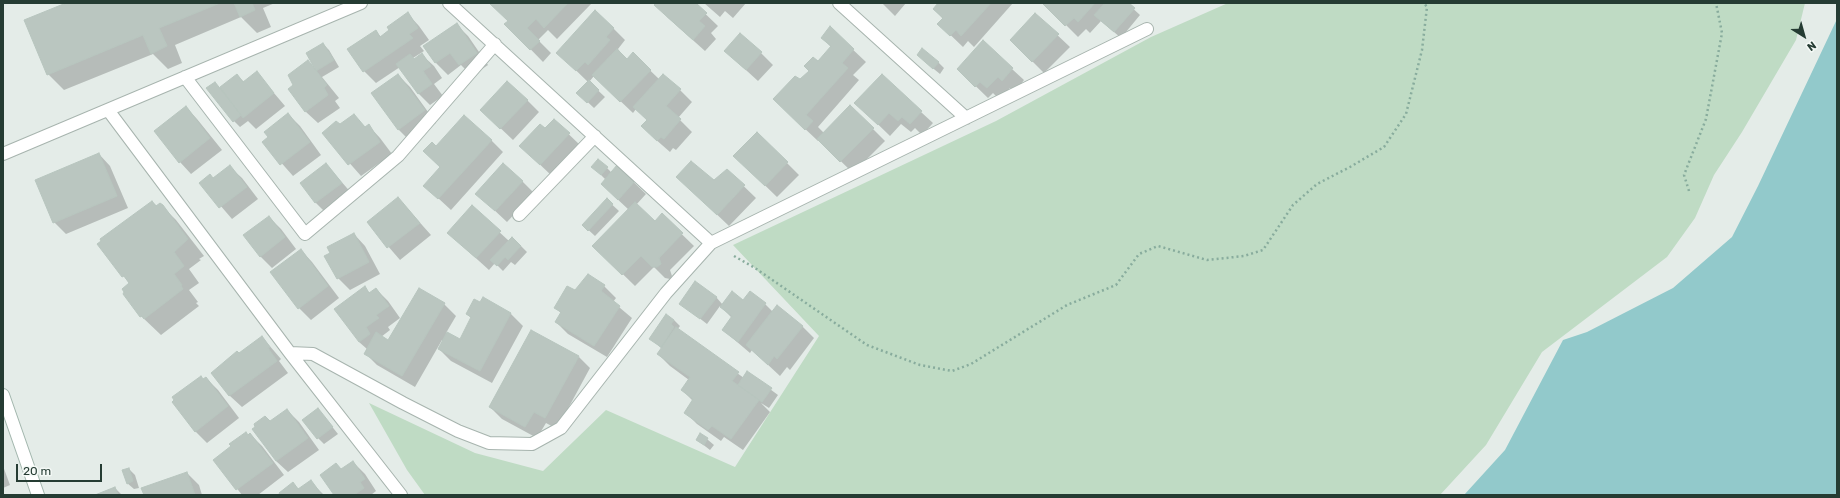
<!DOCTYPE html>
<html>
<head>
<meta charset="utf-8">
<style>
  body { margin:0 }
  #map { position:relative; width:1840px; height:498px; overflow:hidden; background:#e4ece8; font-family:Rubik,sans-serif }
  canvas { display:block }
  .frame { position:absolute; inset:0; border:4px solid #253c33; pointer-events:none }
  .north { position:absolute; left:1784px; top:16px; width:40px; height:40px; -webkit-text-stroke:3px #f4f9f6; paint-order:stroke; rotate:143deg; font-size:11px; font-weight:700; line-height:16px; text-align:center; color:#253c33 }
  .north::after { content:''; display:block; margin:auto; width:14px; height:18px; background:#253c33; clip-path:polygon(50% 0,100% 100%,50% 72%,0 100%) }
  .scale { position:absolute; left:16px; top:464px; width:86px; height:18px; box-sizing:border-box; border:2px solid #253c33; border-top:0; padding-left:5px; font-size:12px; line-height:14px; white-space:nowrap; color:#253c33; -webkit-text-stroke:3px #f4f9f6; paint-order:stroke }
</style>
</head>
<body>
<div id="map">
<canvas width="1840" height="498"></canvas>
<div class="frame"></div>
<div class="north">N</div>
<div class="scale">20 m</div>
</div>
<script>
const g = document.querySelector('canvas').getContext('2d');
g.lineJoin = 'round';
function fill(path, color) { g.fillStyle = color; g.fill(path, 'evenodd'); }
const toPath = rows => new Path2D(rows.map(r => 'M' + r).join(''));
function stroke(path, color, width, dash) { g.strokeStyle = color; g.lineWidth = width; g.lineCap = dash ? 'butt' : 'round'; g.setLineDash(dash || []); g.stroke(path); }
fill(toPath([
  [1228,3,1805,3,1796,40,1742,132,1714,175,1695,218,1667,257,1542,352,1486,445,1440,495,425,495,407,470,369,403,475,453,543,471,606,410,735,467,819,336,733,245,996,121,1151,37]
]), '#bfdbc4');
fill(toPath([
  [1837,19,1837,495,1464,495,1505,450,1563,340,1587,332,1673,288,1732,237,1758,186]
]), '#92c9cb');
fill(toPath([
  [69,3,275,3,263,8,271,27,257,33,241,17,175,45,182,63,168,69,153,54,64,90,48,74],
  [491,3,592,3,557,39,548,30,538,40,551,53,543,62,506,24,509,21],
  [657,3,694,3,718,26,711,33,716,39,705,51,667,17],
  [704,3,746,3,733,18,725,11,720,17],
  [882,3,906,3,895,16],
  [940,3,1013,3,974,47,968,41,963,47,939,24,943,19,934,9],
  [1046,3,1127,3,1140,15,1121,38,1101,21,1090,33,1086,29,1078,37,1045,4],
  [408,14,419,26,429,40,420,46,424,51,413,58,415,60,422,55,434,66,442,78,434,84,443,96,430,105,418,93,400,67,376,83,364,71,376,31,381,37],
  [1035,14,1070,47,1044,73,1011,40],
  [456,24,468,36,488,65,472,76,461,65,448,75,436,63,425,46],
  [613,28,625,40,618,49,621,53,620,54,627,60,633,54,659,79,680,90,692,102,678,118,692,132,676,150,673,148,670,152,654,138,648,120,636,109,633,113,594,76,589,82,605,97,594,108,578,93,588,82,558,53],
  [830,28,866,62,853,75,859,80,818,127,824,133,850,106,885,141,853,173,819,140,818,141,786,111,800,81,831,47,822,38],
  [323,44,329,50,339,67,322,77,339,98,335,101,340,108,318,123,306,112,290,89,294,85,308,62,316,70],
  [725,51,761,53,773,65,758,81],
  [924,61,938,62,944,68,940,74],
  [958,69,1012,69,1024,80,1015,92,1010,88,999,99,993,93,988,98],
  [257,73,285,106,256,129,248,121,240,127,234,121,215,83,220,88,237,75,244,82],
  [398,75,410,87,436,123,410,141,398,129],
  [527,100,539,112,513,140,494,122],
  [856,103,921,112,933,123,922,135,915,128,911,132,901,124,890,136],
  [186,107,197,119,222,150,191,174,180,162],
  [288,114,300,126,321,155,293,176,263,142,269,137],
  [354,116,366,128,369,126,380,138,392,154,361,176,323,133,339,125],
  [554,120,581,146,552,176,533,158],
  [491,140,503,152,451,210,425,186,441,168,424,151,437,148],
  [99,154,110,166,128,208,66,234,54,222],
  [787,163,799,175,777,197,747,168],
  [326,164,353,195,327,214,315,202],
  [230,167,242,178,258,199,232,219,201,183,213,179],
  [618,167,646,194,636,205,655,222,662,215,694,246,670,270,672,276,670,279,665,278,654,267,635,286,594,246,629,210,614,196,606,180,599,173,607,168,612,173],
  [727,170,756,198,729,226,690,189,714,182],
  [522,181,534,193,507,222,477,194],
  [398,198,431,235,400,260,368,223],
  [607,200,619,211,595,236,583,225],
  [152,202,157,206,160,204,176,220,204,256,199,259,201,260,189,269,199,283,189,290,198,302,196,303,199,306,161,335,141,316,130,284,98,244],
  [472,207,509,241,521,246,527,252,515,265,511,262,503,271,495,263,489,270,448,233],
  [269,217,281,229,296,249,272,268,260,256],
  [354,234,365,246,380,274,350,290,338,278,331,253],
  [301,250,312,262,339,298,311,320,299,308],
  [604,286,616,298,613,302,632,318,607,357,568,334,556,322,561,313,555,308,575,292],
  [364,288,370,293,376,289,388,301,400,318,388,327,390,330,381,337,389,341,444,304,456,316,446,333,460,340,472,319,467,314,480,303,483,299,511,314,523,326,492,383,451,361,439,349,443,341,442,340,415,387,377,365,365,353,367,349,359,342],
  [716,297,723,305,744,301,765,304,773,312,802,326,814,338,790,370,787,367,780,376,752,350,750,353,723,330,732,318,720,306,707,324,681,304],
  [674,320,680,326,677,330,744,378,747,372,778,395,769,408,761,403,770,412,743,450,724,437,721,441,697,424,685,412,693,401,682,390,689,380,670,366,658,354,662,349,650,338],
  [262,337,281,359,279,361,288,373,242,407,230,396,213,373],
  [579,357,590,368,557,429,546,423,537,438,502,419,490,407],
  [206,378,218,390,239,418,207,443,195,431,204,380],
  [318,409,338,434,324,444,318,438],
  [287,410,299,422,319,450,288,472,276,461,268,420,271,422],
  [250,434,262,446,284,475,258,495,242,495,215,460],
  [701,434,714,445,710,450,697,440],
  [353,462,365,474,376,491,371,495,336,495,341,470],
  [3,466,10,485,3,488],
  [129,469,135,475,139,488,134,489,127,483],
  [187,473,199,485,202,495,145,495],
  [311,482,324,495,281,495,293,484,299,489],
  [115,488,122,495,98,495]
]), '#0003');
const building = toPath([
  [66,3,220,3,159,28,167,46,151,54,143,35,47,75,24,20,66,3],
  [234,3,252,3,255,10,240,17,234,3],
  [489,3,568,3,544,28,536,19,527,28,540,41,530,50,504,24,508,21,489,3],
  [656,3,696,3,707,13,699,21,705,26,693,40,654,5,656,3],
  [938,3,991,3,961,36,956,30,950,36,937,24,943,18,933,9,938,3],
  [1045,3,1095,3,1078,22,1074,18,1065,26,1043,4,1045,3],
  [1105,3,1129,3,1135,8,1114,32,1094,15,1105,3],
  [595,10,614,28,606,37,610,40,588,65,585,62,576,71,556,53,595,10],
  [408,12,418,28,409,34,413,38,363,72,347,49,376,30,380,37,389,30,387,27,408,12],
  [1035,13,1059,34,1032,62,1010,40,1035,13],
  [457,23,477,53,459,65,450,53,435,63,423,46,457,23],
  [830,26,854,49,842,63,848,68,806,115,813,121,805,130,773,99,795,76,800,79,809,71,804,66,813,57,818,61,831,46,821,38,830,26],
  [740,33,762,52,746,70,724,51,740,33],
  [983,40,1013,68,1002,81,998,77,987,88,980,82,975,87,957,69,983,40],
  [323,43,334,60,316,71,306,53,323,43],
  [922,48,939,62,933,69,917,55,922,48],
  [617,49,627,59,633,52,651,70,620,102,592,75,617,49],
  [422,53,431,66,423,71,432,84,418,94,396,64,410,54,414,59,422,53],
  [308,60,327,85,324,88,328,95,305,112,288,89,293,85,288,75,308,60],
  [257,71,274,93,243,118,220,87,237,74,243,82,257,71],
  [398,74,425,110,398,130,371,93,398,74],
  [663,74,681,89,666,106,681,119,664,139,661,137,657,141,641,126,647,120,633,107,663,74],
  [882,74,922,111,910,124,902,117,898,121,889,113,878,125,854,103,882,74],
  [589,80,599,90,587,103,576,93,589,80],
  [507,81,528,100,500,129,480,110,507,81],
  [215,82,241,115,233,122,206,88,215,82],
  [850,105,874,128,840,162,817,139,850,105],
  [186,106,210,138,179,163,154,131,186,106],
  [288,113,310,142,280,165,262,142,268,137,264,132,288,113],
  [354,114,365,127,369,124,380,142,348,165,322,133,336,121,340,124,354,114],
  [464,115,492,140,438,199,423,186,440,167,423,151,432,142,436,146,464,115],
  [554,119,570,133,540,165,519,146,540,124,545,128,554,119],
  [757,132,788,162,765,186,733,156,757,132],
  [99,153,117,196,53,223,35,180,99,153],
  [598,159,608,167,601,175,591,167,598,159],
  [691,161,714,180,727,169,745,185,717,215,676,177,691,161],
  [326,163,342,183,315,203,300,183,326,163],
  [503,163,523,181,495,211,475,194,503,163],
  [230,165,247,187,219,208,199,183,210,174,213,178,230,165],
  [617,165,635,181,618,200,601,184,617,165],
  [398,197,420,223,387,248,367,222,398,197],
  [607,198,613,204,588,231,582,225,607,198],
  [152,201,156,206,160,203,163,205,188,239,174,252,184,266,174,274,182,285,181,286,183,289,144,319,142,316,140,317,123,294,124,292,122,289,129,283,124,276,122,277,97,244,101,241,100,239,152,201],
  [635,202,655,221,662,213,683,233,659,258,661,264,657,267,652,267,641,256,622,275,592,246,635,202],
  [472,205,501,231,476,258,447,233,472,205],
  [269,216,285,237,260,257,243,235,269,216],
  [354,233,369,262,337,279,324,256,330,253,327,247,354,233],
  [512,237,521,246,508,260,505,257,497,266,490,260,512,237],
  [301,249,328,286,298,309,270,272,301,249],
  [588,274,605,285,601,291,620,306,594,346,555,322,561,312,554,308,567,286,575,290,588,274],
  [695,281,717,297,700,319,679,304,695,281],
  [365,286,369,293,376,288,389,306,376,315,379,318,366,327,370,334,359,342,334,309,365,286],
  [419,288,445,303,402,376,364,354,376,332,388,340,419,288],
  [732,291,743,300,750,291,766,303,738,342,722,330,732,316,720,307,732,291],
  [483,297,511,313,480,371,438,349,447,332,460,339,471,317,466,314,474,299,480,302,483,297],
  [777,305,803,326,777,359,774,356,768,365,746,345,777,305],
  [666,314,674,320,671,324,674,327,661,347,649,339,666,314],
  [676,327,739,372,732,381,759,400,731,439,712,426,708,430,684,413,693,399,681,390,690,377,657,354,676,327],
  [531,330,579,356,545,418,534,412,525,427,489,407,531,330],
  [262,336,270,347,268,348,277,361,229,396,211,373,237,351,239,353,262,336],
  [747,371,772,388,762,402,738,385,747,371],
  [201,376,203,379,206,377,228,406,195,432,172,402,174,400,172,397,201,376],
  [318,408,333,427,317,439,302,420,318,408],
  [287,409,308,438,276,461,252,429,255,427,254,424,265,416,270,421,287,409],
  [246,432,248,435,250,433,273,463,236,490,213,460,231,446,229,444,246,432],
  [700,433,708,438,704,445,696,440,700,433],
  [353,461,365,479,360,482,364,488,354,495,334,495,320,475,336,463,341,469,353,461],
  [129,468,133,481,127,484,122,470,129,468],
  [187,472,195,495,144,495,141,488,187,472],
  [311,480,322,495,280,495,279,493,293,482,298,489,311,480],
  [115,487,118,495,95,495,115,487]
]);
fill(building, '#bac6c0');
stroke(building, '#b7c5be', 1);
const street = toPath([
  [449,3,711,243],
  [839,3,966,118],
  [185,77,305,234,398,156,495,44],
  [108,110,290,353,401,495],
  [3,154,361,3],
  [519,215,595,136],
  [290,353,313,354,403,403,458,431,489,443,532,444,561,428,666,293,711,243,1147,29]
]);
const secondary = toPath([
  [3,395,38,495]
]);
stroke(street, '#a7b4ae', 14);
stroke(secondary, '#a3b7ae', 14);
stroke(toPath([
  [1689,191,1684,175,1706,119,1722,33,1716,3],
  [734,256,755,268,867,345,920,365,952,371,971,364,1067,305,1116,285,1139,254,1158,246,1207,260,1244,256,1263,250,1293,205,1317,184,1350,167,1384,147,1406,114,1422,50,1427,7,1424,3]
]), '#88ac9d', 2.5, [2, 3]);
stroke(street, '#fff', 12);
stroke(secondary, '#fff', 12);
</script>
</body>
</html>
